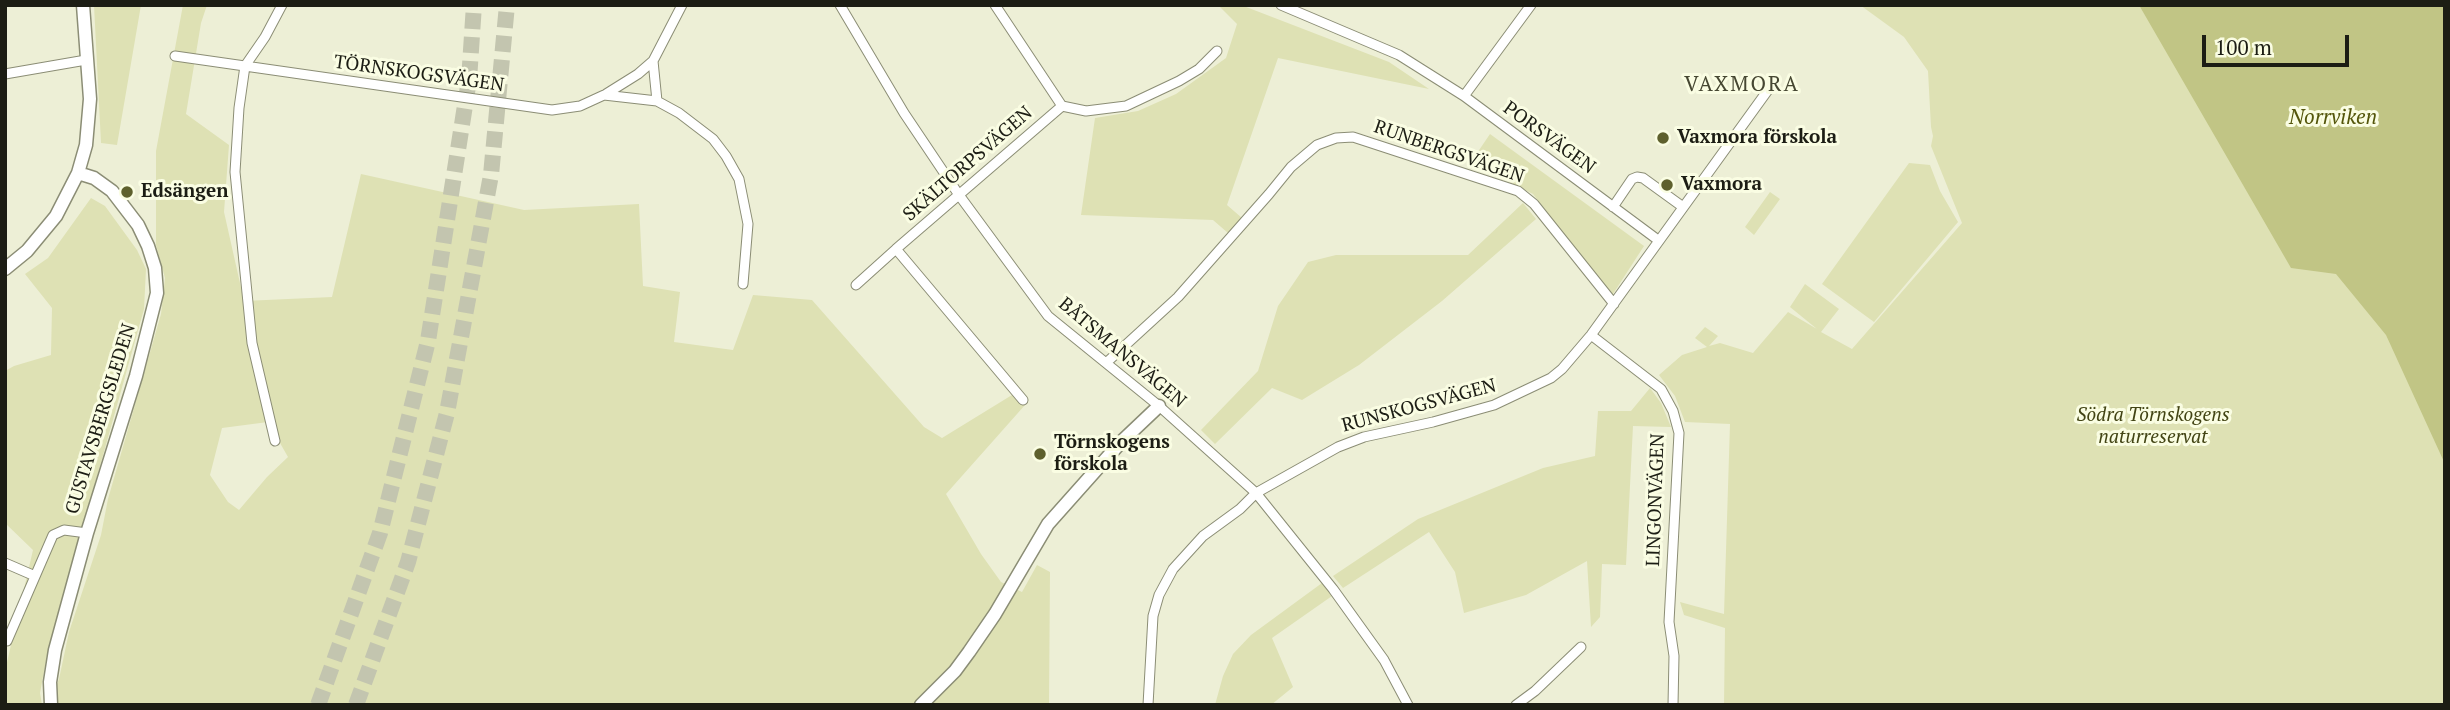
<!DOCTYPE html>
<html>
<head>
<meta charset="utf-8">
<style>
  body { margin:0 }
  #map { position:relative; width:2450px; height:710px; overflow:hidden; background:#edefd6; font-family:"PT Serif",serif }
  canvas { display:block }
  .frame { position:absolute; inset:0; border:7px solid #1c1d14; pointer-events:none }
  .scale { position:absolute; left:2202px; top:35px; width:147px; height:32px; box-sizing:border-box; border:4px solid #1c1d14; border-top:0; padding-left:9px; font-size:21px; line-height:24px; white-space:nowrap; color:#1c1d14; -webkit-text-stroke:5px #fafde3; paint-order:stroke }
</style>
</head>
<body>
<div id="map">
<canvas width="2450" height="710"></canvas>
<div class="frame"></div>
<div class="scale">100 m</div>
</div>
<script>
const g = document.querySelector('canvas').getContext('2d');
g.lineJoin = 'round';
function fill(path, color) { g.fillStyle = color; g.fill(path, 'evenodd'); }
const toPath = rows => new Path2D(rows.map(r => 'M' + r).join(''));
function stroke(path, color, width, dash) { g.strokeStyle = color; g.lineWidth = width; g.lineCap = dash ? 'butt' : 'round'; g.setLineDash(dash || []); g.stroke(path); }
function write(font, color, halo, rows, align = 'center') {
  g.font = font + ' "PT Serif",serif'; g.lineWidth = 6; g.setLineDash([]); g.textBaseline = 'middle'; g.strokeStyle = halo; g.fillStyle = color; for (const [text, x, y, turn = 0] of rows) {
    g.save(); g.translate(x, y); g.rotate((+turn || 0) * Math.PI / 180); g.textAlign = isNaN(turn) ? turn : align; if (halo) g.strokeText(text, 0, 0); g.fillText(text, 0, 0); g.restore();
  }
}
fill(toPath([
  [94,5,141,5,117,145,101,143],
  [183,5,207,5,201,23,186,114,229,145,224,212,244,301,332,297,361,174,524,210,639,204,643,286,680,292,674,342,733,350,753,295,812,300,924,427,942,438,1012,395,1025,405,946,494,981,554,1001,582,1022,592,1037,565,1050,572,1049,705,48,705,59,679,69,632,101,535,108,499,161,314,165,278,156,245,156,151],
  [268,422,288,457,267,477,239,510,228,502,210,475,222,428],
  [1218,5,1241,5,1389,62,1429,89,1278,58,1227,205,1242,218,1228,233,1213,220,1081,215,1095,118,1138,111,1176,94,1226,58,1237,24],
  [1860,5,2214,5,2445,372,2445,705,1724,705,1725,628,1684,615,1680,602,1724,614,1730,424,1685,422,1675,396,1659,375,1682,355,1707,347,1695,338,1705,327,1718,336,1709,346,1720,343,1753,353,1788,312,1817,329,1790,307,1805,284,1839,309,1821,332,1852,349,1962,223,1931,146,1933,136,1931,127,1928,71,1904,37],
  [1490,134,1644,246,1611,297,1533,194,1471,162],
  [1909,163,1930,165,1940,191,1958,222,1874,322,1822,284],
  [1770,192,1780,199,1754,235,1745,227],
  [91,198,105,206,137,250,146,269,144,309,47,655,40,693,42,705,5,705,5,671,33,550,5,523,5,371,14,366,51,355,52,308,25,274,48,258],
  [1523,203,1536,219,1442,301,1359,365,1302,400,1272,388,1215,444,1201,430,1258,371,1278,306,1308,262,1336,255,1468,255],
  [1650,388,1661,403,1671,427,1633,426,1626,565,1602,564,1600,617,1591,627,1587,561,1526,595,1464,613,1455,572,1429,532,1343,588,1333,576,1418,519,1543,468,1595,456,1598,411,1631,411],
  [1322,583,1332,596,1272,638,1293,687,1271,705,1215,705,1223,676,1233,654,1251,635]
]), '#dee1b4');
fill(toPath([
  [2139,5,2445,5,2445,464,2386,335,2336,274,2291,268]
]), '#c1c585');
stroke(toPath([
  [318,705,380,533,428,341,469,80,474,5],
  [356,705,408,562,447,413,491,175,507,5]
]), '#c3c5af', 16, [16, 8]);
const street = toPath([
  [840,5,904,113,959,195,1048,316,1159,406,1256,493,1333,589,1384,660,1408,705],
  [995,5,1062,106,1086,111,1126,106,1179,81,1199,69,1217,51],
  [1281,5,1399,55,1464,96,1658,240],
  [175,56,552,110,580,106,604,95,657,101,679,113,713,139,726,156,739,179,748,224,743,284],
  [653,61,657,101],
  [5,74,86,60],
  [606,94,638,74,653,61,682,5],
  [1464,96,1531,5],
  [1613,207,1632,179,1637,177,1643,178,1683,207],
  [856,285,896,249],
  [1591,335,1661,389,1673,411,1679,433,1669,622,1674,656,1673,705],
  [1106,363,1178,297,1269,194,1291,167,1317,145,1336,138,1353,137,1518,191,1534,204,1614,304],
  [1023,400,896,249,1062,106],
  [275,441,252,343,235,172,239,108,245,66,265,37,282,5],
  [5,563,35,576],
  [5,641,7,641,53,535,64,530,87,533],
  [1148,705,1153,616,1159,595,1173,569,1203,536,1240,509,1256,493,1338,447,1364,437,1433,422,1494,405,1551,378,1562,369,1591,335,1768,90],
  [1516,705,1535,691,1581,647]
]);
const secondary = toPath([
  [5,269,27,251,56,216,78,173,86,145,90,99,83,5],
  [51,705,50,682,55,650,87,533,136,376,157,293,155,268,148,246,138,225,112,191,94,178,78,173],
  [921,705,955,671,969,652,995,614,1048,524,1121,442,1159,406]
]);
stroke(street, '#8b8d75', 11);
stroke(secondary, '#8b8d75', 15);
stroke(street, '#fff', 9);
stroke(secondary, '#fff', 12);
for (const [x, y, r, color] of [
  [1663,138,7,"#5e602d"],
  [1667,185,7,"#5e602d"],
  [127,192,7,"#5e602d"],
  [1040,454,7,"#5e602d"]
]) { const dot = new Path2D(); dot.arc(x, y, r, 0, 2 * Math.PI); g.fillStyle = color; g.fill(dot); stroke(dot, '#fafde3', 2.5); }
write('19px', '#1c1d14', '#fafde3', [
  ["TÖRNSKOGSVÄGEN",419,74,8],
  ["PORSVÄGEN",1549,138,36],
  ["RUNBERGSVÄGEN",1449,152,19],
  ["SKÄLTORPSVÄGEN",968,164,-41],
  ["BÅTSMANSVÄGEN",1122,353,40],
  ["RUNSKOGSVÄGEN",1419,406,-15],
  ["GUSTAVSBERGSLEDEN",101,419,-73],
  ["LINGONVÄGEN",1656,500,-88]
]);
write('bold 19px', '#1c1d14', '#fafde3', [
  ["Vaxmora förskola",1677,138],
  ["Vaxmora",1681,185],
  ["Edsängen",141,192],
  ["Törnskogens",1054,443],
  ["förskola",1054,465]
], 'left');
write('italic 19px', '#424414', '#fafde3', [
  ["Södra Törnskogens",2153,416],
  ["naturreservat",2153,438]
]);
g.letterSpacing = '2px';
write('21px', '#464732', '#fafde3', [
  ["VAXMORA",1742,85]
]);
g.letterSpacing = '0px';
write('italic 21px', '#54560b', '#fafde3', [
  ["Norrviken",2333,118]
]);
</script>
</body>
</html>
